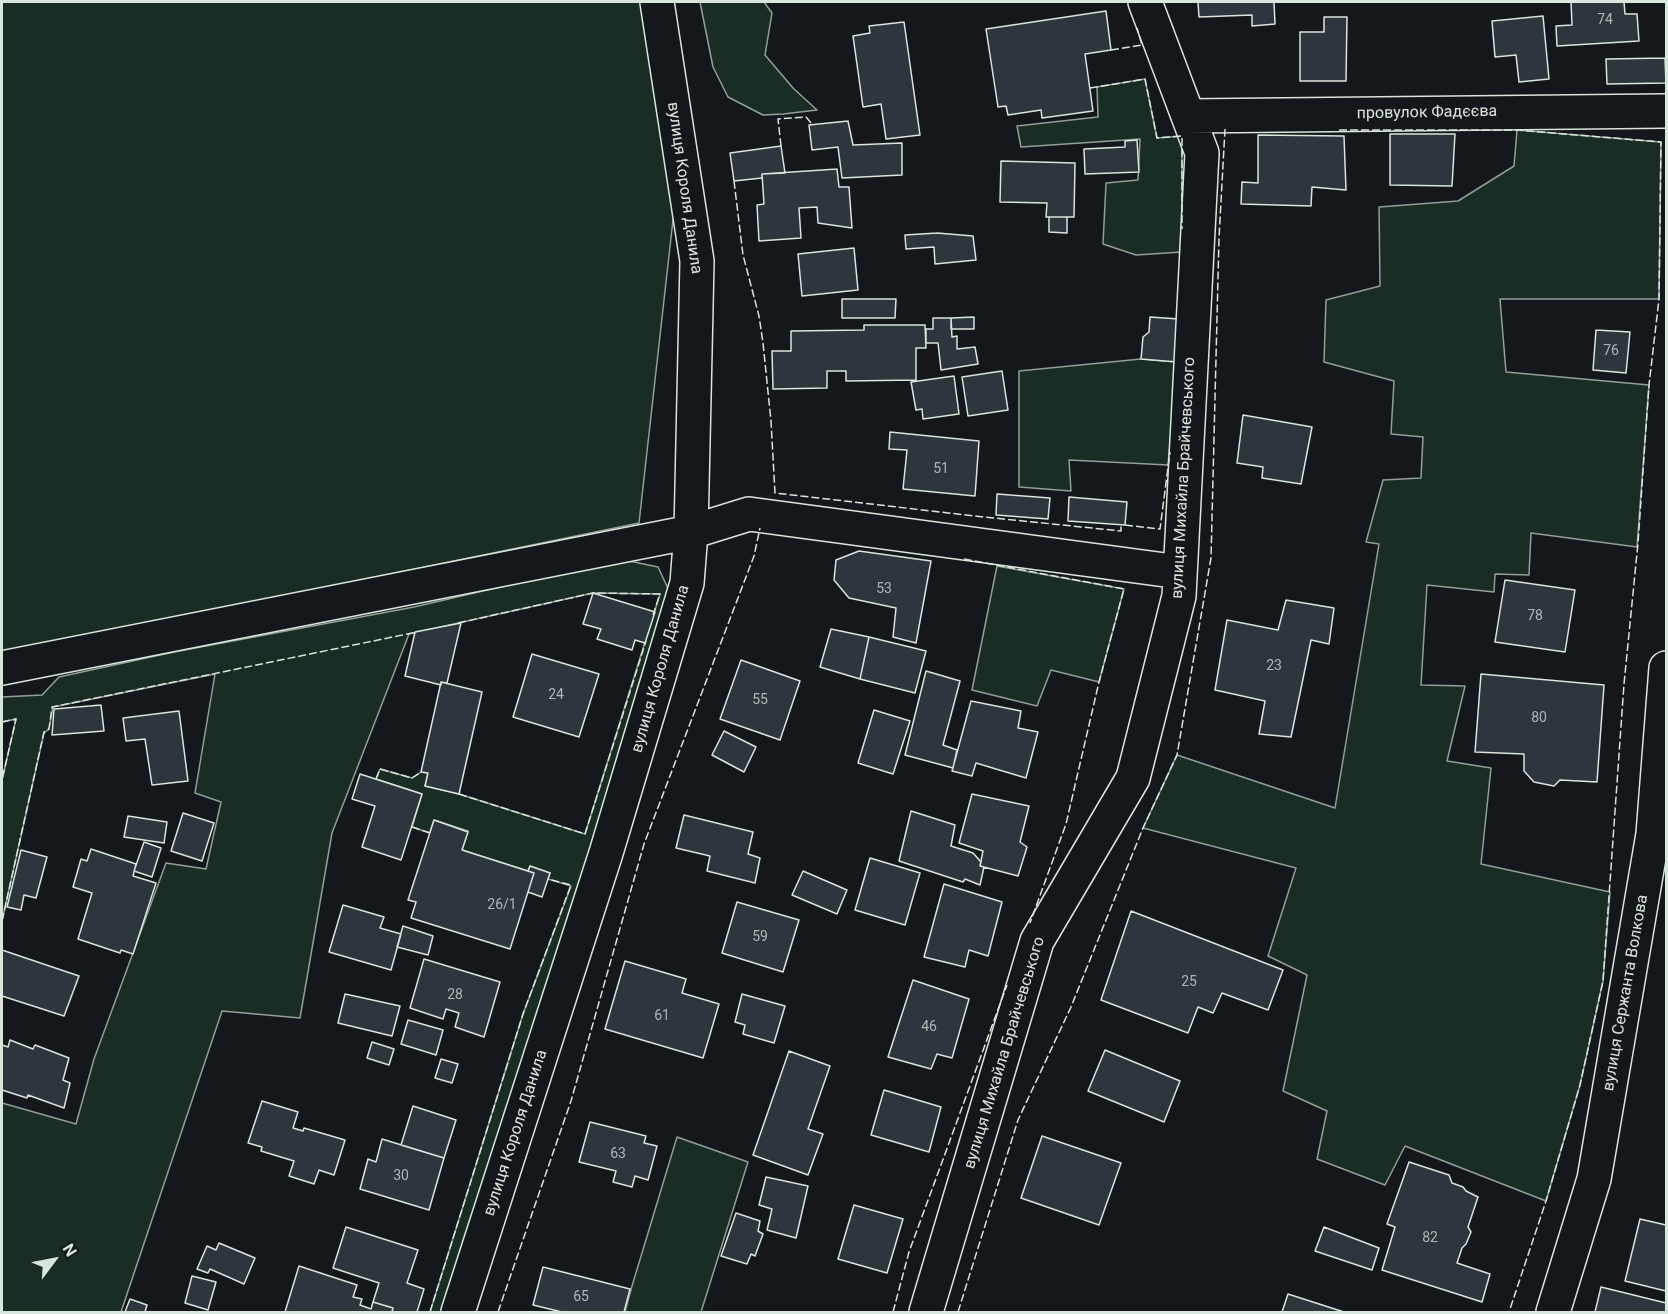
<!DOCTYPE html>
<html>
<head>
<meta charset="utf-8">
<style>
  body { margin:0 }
  #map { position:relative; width:1668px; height:1314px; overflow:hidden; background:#14181c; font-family:Roboto,sans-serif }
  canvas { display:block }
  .frame { position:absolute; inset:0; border:3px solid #d8e6dc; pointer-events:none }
  .north { position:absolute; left:24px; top:1230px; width:60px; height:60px; -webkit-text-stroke:4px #14181c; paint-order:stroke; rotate:58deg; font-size:16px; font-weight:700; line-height:24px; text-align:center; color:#d8e6dc }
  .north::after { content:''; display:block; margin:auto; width:21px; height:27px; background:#d8e6dc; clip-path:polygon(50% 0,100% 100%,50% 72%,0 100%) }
</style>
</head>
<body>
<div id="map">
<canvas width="1668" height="1314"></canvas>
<div class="frame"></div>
<div class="north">N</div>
</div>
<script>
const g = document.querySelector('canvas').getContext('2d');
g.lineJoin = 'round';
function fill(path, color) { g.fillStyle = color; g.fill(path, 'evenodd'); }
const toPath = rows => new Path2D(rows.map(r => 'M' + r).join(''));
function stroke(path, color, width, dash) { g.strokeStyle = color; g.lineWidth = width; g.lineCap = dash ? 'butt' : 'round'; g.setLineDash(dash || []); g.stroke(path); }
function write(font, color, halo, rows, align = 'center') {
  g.font = font + ' Roboto,sans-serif'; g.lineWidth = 4.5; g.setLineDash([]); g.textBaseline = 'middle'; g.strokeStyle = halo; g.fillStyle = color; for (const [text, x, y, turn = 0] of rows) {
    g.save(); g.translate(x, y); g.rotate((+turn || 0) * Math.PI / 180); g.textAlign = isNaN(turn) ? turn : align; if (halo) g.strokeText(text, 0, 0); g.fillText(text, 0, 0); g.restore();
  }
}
const green = toPath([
  [2,2,647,2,675,202,639,523,2,654,2,2],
  [700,2,764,2,772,13,765,55,793,88,817,110,783,114,763,115,728,97,713,67,700,2],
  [1145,79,1157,138,1182,136,1182,252,1136,255,1103,244,1106,183,1138,180,1140,139,1021,147,1017,126,1098,117,1097,87,1145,79],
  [1517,130,1661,142,1659,299,1500,299,1506,372,1649,385,1637,547,1531,533,1529,575,1495,574,1494,592,1427,585,1421,685,1465,686,1447,761,1491,768,1481,864,1610,892,1603,981,1580,1085,1546,1201,1405,1146,1385,1185,1317,1159,1327,1111,1283,1091,1307,975,1268,956,1296,868,1143,828,1177,755,1335,808,1379,544,1366,542,1383,480,1421,478,1423,437,1391,434,1394,381,1324,362,1326,300,1380,286,1379,207,1458,201,1514,166,1517,130],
  [1141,359,1177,362,1168,465,1069,460,1071,491,1019,487,1019,371,1141,359],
  [620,559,658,567,672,597,453,1312,430,1312,523,1014,571,886,548,879,550,873,530,866,528,871,462,850,468,831,434,820,430,833,412,827,422,794,376,779,380,769,412,778,421,772,428,773,425,786,459,794,585,834,660,594,593,593,409,634,332,833,300,1018,222,1011,121,1312,2,1312,2,1103,76,1124,94,1059,166,863,206,869,221,802,195,793,215,674,53,707,49,729,44,733,2,921,2,780,16,719,2,722,2,697,42,695,59,677,174,652,414,607,620,559],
  [997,566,1124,589,1099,682,1051,670,1037,706,972,690,997,566],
  [677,1137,748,1162,701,1312,625,1312,632,1286,677,1137]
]);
fill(green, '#1a2d24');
stroke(green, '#939e99', 1.5);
const building = toPath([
  [1198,2,1274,2,1275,24,1252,26,1252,15,1199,17,1198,2],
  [1571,2,1624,2,1625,14,1637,14,1639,41,1557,46,1556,26,1572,25,1571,2],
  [1106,11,1111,50,1085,54,1093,111,1042,118,1041,110,1008,115,1006,106,998,107,986,29,1106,11],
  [1543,16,1549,79,1519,82,1516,55,1495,57,1492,21,1543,16],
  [1324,17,1347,17,1346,81,1300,81,1300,32,1324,32,1324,17],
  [904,22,920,135,886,139,881,104,863,107,853,36,870,33,869,26,904,22],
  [1665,58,1666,83,1607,84,1606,59,1665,58],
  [848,121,853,145,902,143,902,175,842,178,838,147,812,150,809,125,848,121],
  [1390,134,1455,134,1452,186,1390,185,1390,134],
  [1258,135,1344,136,1346,190,1312,187,1311,206,1241,204,1242,182,1258,183,1258,135],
  [1137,140,1139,172,1085,174,1084,149,1125,147,1125,141,1137,140],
  [781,146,785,173,762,174,762,178,734,181,730,153,781,146],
  [1001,161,1075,163,1074,217,1046,217,1047,203,1000,202,1001,161],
  [837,169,839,187,849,187,852,228,818,223,817,207,799,208,801,238,759,241,757,205,764,204,762,174,837,169],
  [1049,217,1067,217,1067,233,1049,232,1049,217],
  [937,233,973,236,976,260,935,264,934,247,906,249,905,235,937,233],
  [854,248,858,290,802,296,798,254,854,248],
  [842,299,896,299,895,318,842,318,842,299],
  [974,317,974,329,951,329,951,318,974,317],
  [1150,317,1179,319,1177,362,1141,359,1143,337,1149,332,1150,317],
  [933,318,951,318,952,337,957,336,957,349,975,347,978,364,941,370,938,343,926,343,926,329,933,329,933,318],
  [864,325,925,325,926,348,916,348,916,380,846,381,846,371,827,371,827,388,773,389,772,351,791,351,791,331,864,330,864,325],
  [1596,330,1630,332,1626,373,1593,370,1596,330],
  [1002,371,1008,410,968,416,962,377,1002,371],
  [954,376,959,414,923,419,922,409,916,410,911,382,954,376],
  [1243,415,1312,427,1301,484,1262,478,1263,467,1237,463,1243,415],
  [890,432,979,441,975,496,903,489,907,450,889,449,890,432],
  [997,494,1050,498,1048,519,996,515,997,494],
  [1069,497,1127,502,1125,525,1068,521,1069,497],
  [859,551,931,561,916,643,893,637,896,608,849,598,834,580,836,560,859,551],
  [1505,580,1575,590,1565,652,1495,642,1505,580],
  [593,593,655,612,645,643,635,640,632,650,597,639,601,629,583,624,593,593],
  [1286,600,1334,608,1329,644,1311,640,1291,737,1259,734,1265,701,1215,690,1227,620,1278,630,1286,600],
  [461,623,447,683,441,682,441,685,405,676,415,632,461,623],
  [831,629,869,637,860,679,820,667,831,629],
  [869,637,926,651,915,693,860,679,869,637],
  [532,654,599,674,579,737,513,717,532,654],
  [741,660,800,681,780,740,720,719,741,660],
  [926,671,960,681,943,745,957,750,953,768,905,755,926,671],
  [1481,674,1604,685,1597,782,1560,780,1554,786,1534,782,1524,771,1524,754,1475,752,1481,674],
  [441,682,482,692,459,794,425,786,428,773,421,772,441,682],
  [971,701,1021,711,1018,728,1038,732,1026,778,976,763,972,776,952,771,971,701],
  [101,705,104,731,52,735,54,709,101,705],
  [874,710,910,721,893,774,858,763,874,710],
  [179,711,188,781,152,785,145,739,126,741,123,718,179,711],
  [724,731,756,747,744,772,712,755,724,731],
  [360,774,422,794,401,860,362,847,375,806,352,799,360,774],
  [972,794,1029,806,1020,842,1027,847,1018,876,980,866,983,851,959,843,972,794],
  [911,811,955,825,951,846,973,853,981,862,980,866,984,867,980,885,965,879,963,882,899,861,911,811],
  [183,813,214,823,202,861,171,851,183,813],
  [684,815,753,832,748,854,760,858,755,883,707,871,710,856,676,848,684,815],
  [128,816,167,822,164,843,124,837,128,816],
  [434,820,468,832,462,850,534,873,510,949,411,918,416,902,408,900,434,820],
  [144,842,161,848,152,877,134,871,144,842],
  [91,849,136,864,133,876,156,883,133,954,121,950,120,953,78,939,92,893,73,887,81,859,87,861,91,849],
  [21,850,47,857,36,898,24,895,21,910,7,907,21,850],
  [870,858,920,873,905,925,855,910,870,858],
  [530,866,550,873,542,897,528,892,534,873,528,871,530,866],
  [803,871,847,890,837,914,792,895,803,871],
  [944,884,1002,902,988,956,969,950,965,967,924,957,944,884],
  [737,902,799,920,783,972,722,953,737,902],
  [343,905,384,917,380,928,401,934,391,970,329,952,343,905],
  [1131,911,1283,970,1268,1010,1222,993,1213,1013,1198,1007,1188,1033,1101,1000,1131,911],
  [403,926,433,936,428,955,397,947,403,926],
  [2,950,79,976,64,1016,2,996,2,950],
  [424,959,500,982,484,1037,455,1027,459,1013,446,1009,443,1019,410,1008,424,959],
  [625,961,686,979,682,993,719,1004,703,1058,605,1029,625,961],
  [913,980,969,999,952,1058,937,1054,931,1069,888,1057,913,980],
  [345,994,400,1006,392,1036,338,1023,345,994],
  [742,994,785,1006,774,1043,743,1034,745,1025,735,1022,742,994],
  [408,1020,443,1030,436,1055,401,1044,408,1020],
  [10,1040,33,1049,35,1045,69,1058,63,1080,70,1083,64,1108,28,1095,27,1098,2,1090,2,1045,8,1047,10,1040],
  [372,1042,394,1049,389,1065,367,1058,372,1042],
  [1105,1050,1180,1081,1164,1122,1088,1091,1105,1050],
  [789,1051,830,1066,808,1129,823,1134,808,1175,753,1155,789,1051],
  [441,1059,458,1064,452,1083,435,1078,441,1059],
  [884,1090,941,1107,929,1152,871,1135,884,1090],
  [262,1101,298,1112,293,1128,303,1131,304,1128,345,1140,334,1175,319,1170,314,1184,289,1176,294,1161,261,1151,262,1147,248,1143,262,1101],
  [413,1106,456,1120,444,1158,401,1145,413,1106],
  [590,1122,646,1136,644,1143,657,1146,648,1180,635,1176,632,1187,613,1182,616,1171,579,1162,590,1122],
  [1042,1136,1121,1163,1099,1225,1021,1198,1042,1136],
  [382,1139,444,1158,429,1210,360,1189,368,1159,376,1162,382,1139],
  [1409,1162,1449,1175,1452,1183,1463,1187,1466,1191,1478,1197,1468,1227,1471,1232,1466,1244,1462,1248,1457,1263,1490,1274,1482,1302,1382,1270,1395,1227,1387,1224,1409,1162],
  [766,1177,808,1186,796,1238,767,1230,772,1209,759,1205,766,1177],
  [854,1205,903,1219,887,1273,838,1259,854,1205],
  [736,1213,760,1221,758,1231,763,1234,755,1256,751,1254,747,1264,721,1256,736,1213],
  [1640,1219,1666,1225,1666,1291,1625,1281,1640,1219],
  [346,1227,418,1250,407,1283,424,1289,417,1312,392,1312,393,1308,373,1302,379,1283,333,1268,346,1227],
  [1324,1227,1379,1248,1372,1270,1315,1251,1324,1227],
  [219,1243,255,1258,244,1284,210,1269,208,1273,197,1269,207,1246,216,1250,219,1243],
  [299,1266,357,1285,353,1297,362,1299,360,1305,371,1309,373,1302,393,1308,392,1312,285,1312,299,1266],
  [543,1267,630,1289,624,1312,562,1312,533,1305,543,1267],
  [192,1276,216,1282,208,1310,185,1303,192,1276],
  [1601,1287,1666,1303,1666,1312,1595,1312,1601,1287],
  [1288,1294,1344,1312,1282,1312,1288,1294],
  [130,1299,147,1305,145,1312,125,1312,130,1299]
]);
fill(building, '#2c363c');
stroke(building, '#d8e6dc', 1.5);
const minor = toPath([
  [1188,116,1666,111],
  [2,668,691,532,749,514,1180,572],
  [458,1312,606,853,687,583,691,532,697,261,657,2],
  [926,1312,1037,941,1133,778,1179,596,1202,153,1145,2],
  [1553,1312,1594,1179,1653,834,1666,668]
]);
stroke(minor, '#d8e6dc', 36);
stroke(minor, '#14181c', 33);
stroke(toPath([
  [1111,50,1142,45,1137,28],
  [1090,88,1145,79,1157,138,1182,136,1182,229],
  [1339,130,1517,130,1661,142,1659,299,1649,385,1638,543,1624,684,1603,981,1580,1085,1546,1201,1509,1312],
  [781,146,778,119,806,117,812,124],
  [734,181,743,255,759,316,763,343,771,421,775,493,984,517,1121,531,1121,525],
  [1125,525,1160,529,1170,452],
  [964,559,1124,589,1099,682,1066,824,1030,923],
  [458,623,593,593,660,594,653,615],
  [2,722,16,719,2,780],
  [376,779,380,769,412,778,421,772],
  [459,794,585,834,646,641],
  [412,827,430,833],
  [2,921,44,732,49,729,52,707,417,632],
  [430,1312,523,1014,571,885,548,879],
  [498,1312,571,1101,644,844,754,556,760,528],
  [893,1312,909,1252,1007,985],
  [958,1312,1018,1120,1071,1007,1143,828,1177,755,1211,558,1219,238,1225,129]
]), '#d8e6dc', 1.5, [8, 3]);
write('14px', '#adbab4', null, [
  ["74",1605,20],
  ["76",1611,351],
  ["51",941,469],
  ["53",884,589],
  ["78",1535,616],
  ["23",1274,666],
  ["24",556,695],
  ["55",760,700],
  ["80",1539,718],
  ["26/1",502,905],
  ["59",760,937],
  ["25",1189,982],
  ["28",455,995],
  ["61",662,1016],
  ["46",929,1027],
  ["63",618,1154],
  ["30",401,1176],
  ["82",1430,1238],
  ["65",581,1297]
]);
write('16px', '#d8e6dc', '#14181c', [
  ["провулок Фадєєва",1427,113,-1],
  ["вулиця Короля Данила",684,188,82],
  ["вулиця Михайла Брайчевського",1184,478,-87],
  ["вулиця Короля Данила",661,669,-74],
  ["вулиця Сержанта Волкова",1626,993,-80],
  ["вулиця Михайла Брайчевського",1005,1053,-73],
  ["вулиця Короля Данила",516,1133,-72]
]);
</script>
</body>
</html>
